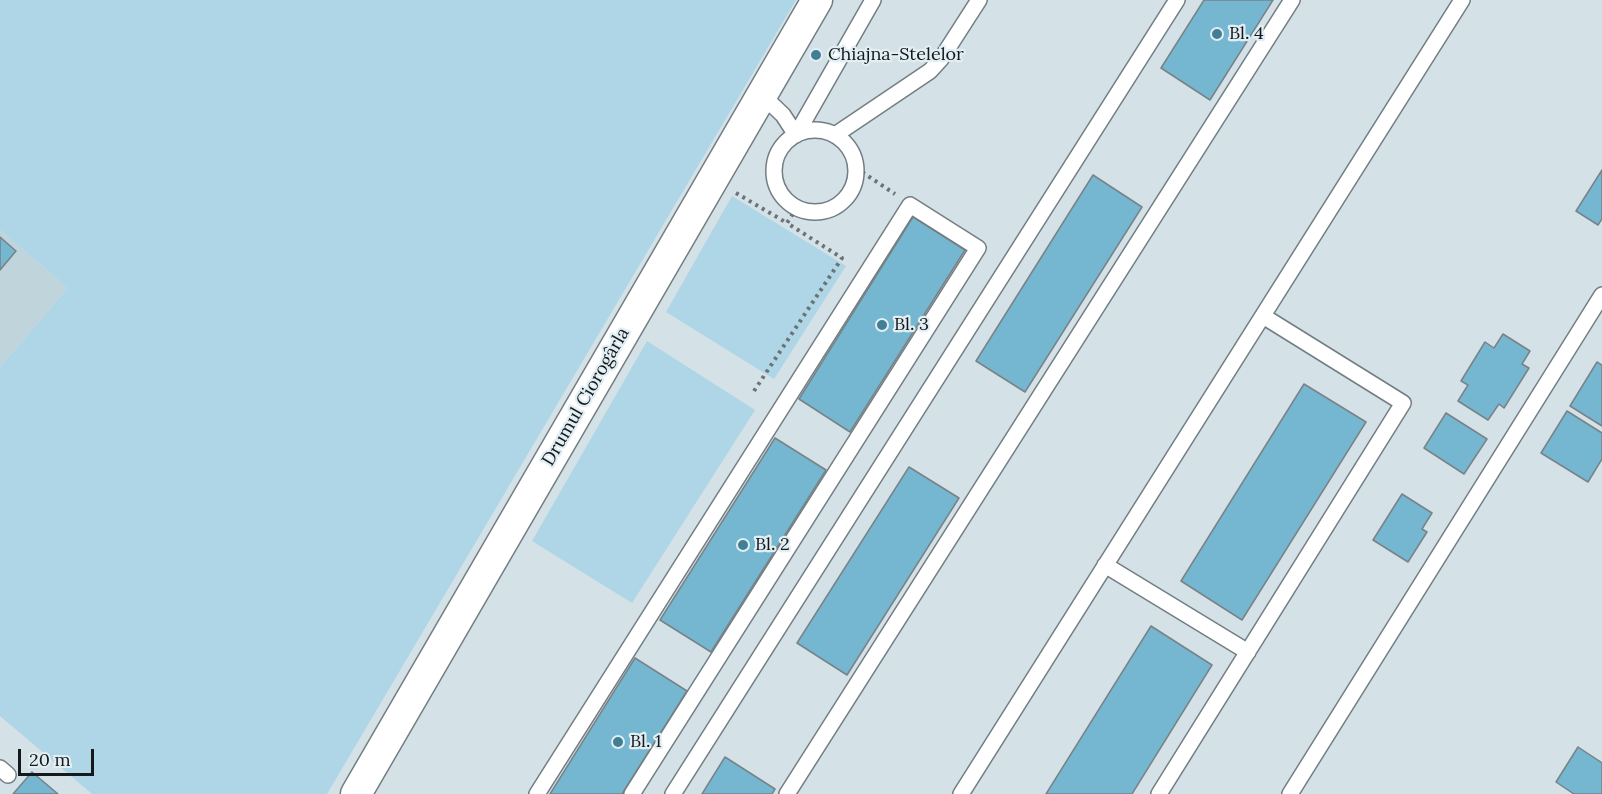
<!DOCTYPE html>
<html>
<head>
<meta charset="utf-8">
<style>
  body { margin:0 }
  #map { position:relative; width:1602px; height:794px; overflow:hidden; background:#d4e1e6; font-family:Lora,serif }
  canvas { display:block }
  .scale { position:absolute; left:18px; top:749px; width:76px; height:27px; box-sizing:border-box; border:3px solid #15191b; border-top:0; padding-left:8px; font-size:18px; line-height:21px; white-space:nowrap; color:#15191b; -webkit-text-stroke:4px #e1eef3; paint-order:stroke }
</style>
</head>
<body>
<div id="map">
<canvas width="1602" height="794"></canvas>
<div class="scale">20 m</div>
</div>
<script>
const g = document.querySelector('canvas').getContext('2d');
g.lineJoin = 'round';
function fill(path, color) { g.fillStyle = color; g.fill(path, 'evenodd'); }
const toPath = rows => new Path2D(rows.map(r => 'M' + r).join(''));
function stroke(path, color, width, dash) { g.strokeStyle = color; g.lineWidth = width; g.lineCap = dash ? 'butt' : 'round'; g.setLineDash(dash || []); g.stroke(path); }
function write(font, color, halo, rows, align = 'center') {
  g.font = font + ' Lora,serif'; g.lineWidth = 4.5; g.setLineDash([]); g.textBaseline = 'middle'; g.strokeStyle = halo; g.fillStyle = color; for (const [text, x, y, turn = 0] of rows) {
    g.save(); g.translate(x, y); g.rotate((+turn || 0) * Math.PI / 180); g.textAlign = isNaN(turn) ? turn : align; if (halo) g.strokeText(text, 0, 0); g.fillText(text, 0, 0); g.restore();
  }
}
fill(toPath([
  [0,230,68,288,0,367]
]), '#c0d4dc');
fill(toPath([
  [0,0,796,0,327,794,92,794,0,716,0,367,68,288,0,230],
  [732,196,846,266,774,379,666,312],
  [647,341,755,410,632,603,532,541]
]), '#afd6e6');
const building = toPath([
  [1204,0,1273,0,1210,100,1161,68,1204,0],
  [1602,170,1602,219,1598,225,1576,211,1602,170],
  [1093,175,1142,207,1025,392,976,361,1093,175],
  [913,217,965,250,850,432,799,399,913,217],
  [0,237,16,251,0,270,0,237],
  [1503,334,1530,351,1522,364,1529,368,1504,408,1499,404,1488,420,1458,401,1468,385,1461,381,1485,342,1494,348,1503,334],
  [1597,362,1602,365,1602,426,1570,406,1597,362],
  [1304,384,1366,422,1242,620,1181,581,1304,384],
  [1567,411,1602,433,1602,459,1588,482,1541,453,1567,411],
  [1446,413,1487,439,1464,474,1424,448,1446,413],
  [775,438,826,470,711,652,660,620,775,438],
  [909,467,959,498,847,675,797,643,909,467],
  [1402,494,1432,513,1422,529,1427,532,1408,562,1373,540,1402,494],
  [1151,626,1212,665,1132,794,1046,794,1151,626],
  [635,658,687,691,622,794,550,794,635,658],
  [1578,747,1602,763,1602,794,1574,794,1556,782,1578,747],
  [725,757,775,789,772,794,702,794,725,757],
  [32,772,58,794,13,794,32,772]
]);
fill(building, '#75b6d0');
stroke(building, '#788388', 1.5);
const service = toPath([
  [762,95,783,115,796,135],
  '774 171a41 41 0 1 1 82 0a41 41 0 1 1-82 0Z',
  [796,135,873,0],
  [835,135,930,71,941,59,979,0],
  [1105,565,1248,652],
  [0,768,8,775],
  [537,794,910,205,978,248,632,794],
  [673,794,1177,0],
  [787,794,1292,0],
  [961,794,1462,0],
  [1159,794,1403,403,1263,316],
  [1290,794,1602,295]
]);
const minor = toPath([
  [356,794,817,0]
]);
stroke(service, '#737e83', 18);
stroke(minor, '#737e83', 33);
stroke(toPath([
  [856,168,895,194],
  [736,193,787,223],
  [754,391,842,258,787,223,797,207]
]), '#6b7377', 4, [3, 4.5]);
stroke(service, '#fff', 15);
stroke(minor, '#fff', 30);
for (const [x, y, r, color] of [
  [1217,34,6,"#427e95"],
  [816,55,6,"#427e95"],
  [882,325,6,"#427e95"],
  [743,545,6,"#427e95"],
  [618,742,6,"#427e95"]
]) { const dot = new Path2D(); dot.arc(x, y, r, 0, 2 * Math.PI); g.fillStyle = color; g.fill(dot); stroke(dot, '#e1eef3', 2); }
write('18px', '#15191b', '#e1eef3', [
  ["Bl. 4",1229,34],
  ["Chiajna-Stelelor",828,55],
  ["Bl. 3",894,325],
  ["Bl. 2",755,545],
  ["Bl. 1",630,742]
], 'left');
write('18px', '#15191b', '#e1eef3', [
  ["Drumul Ciorogârla",586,397,-60]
]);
</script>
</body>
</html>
